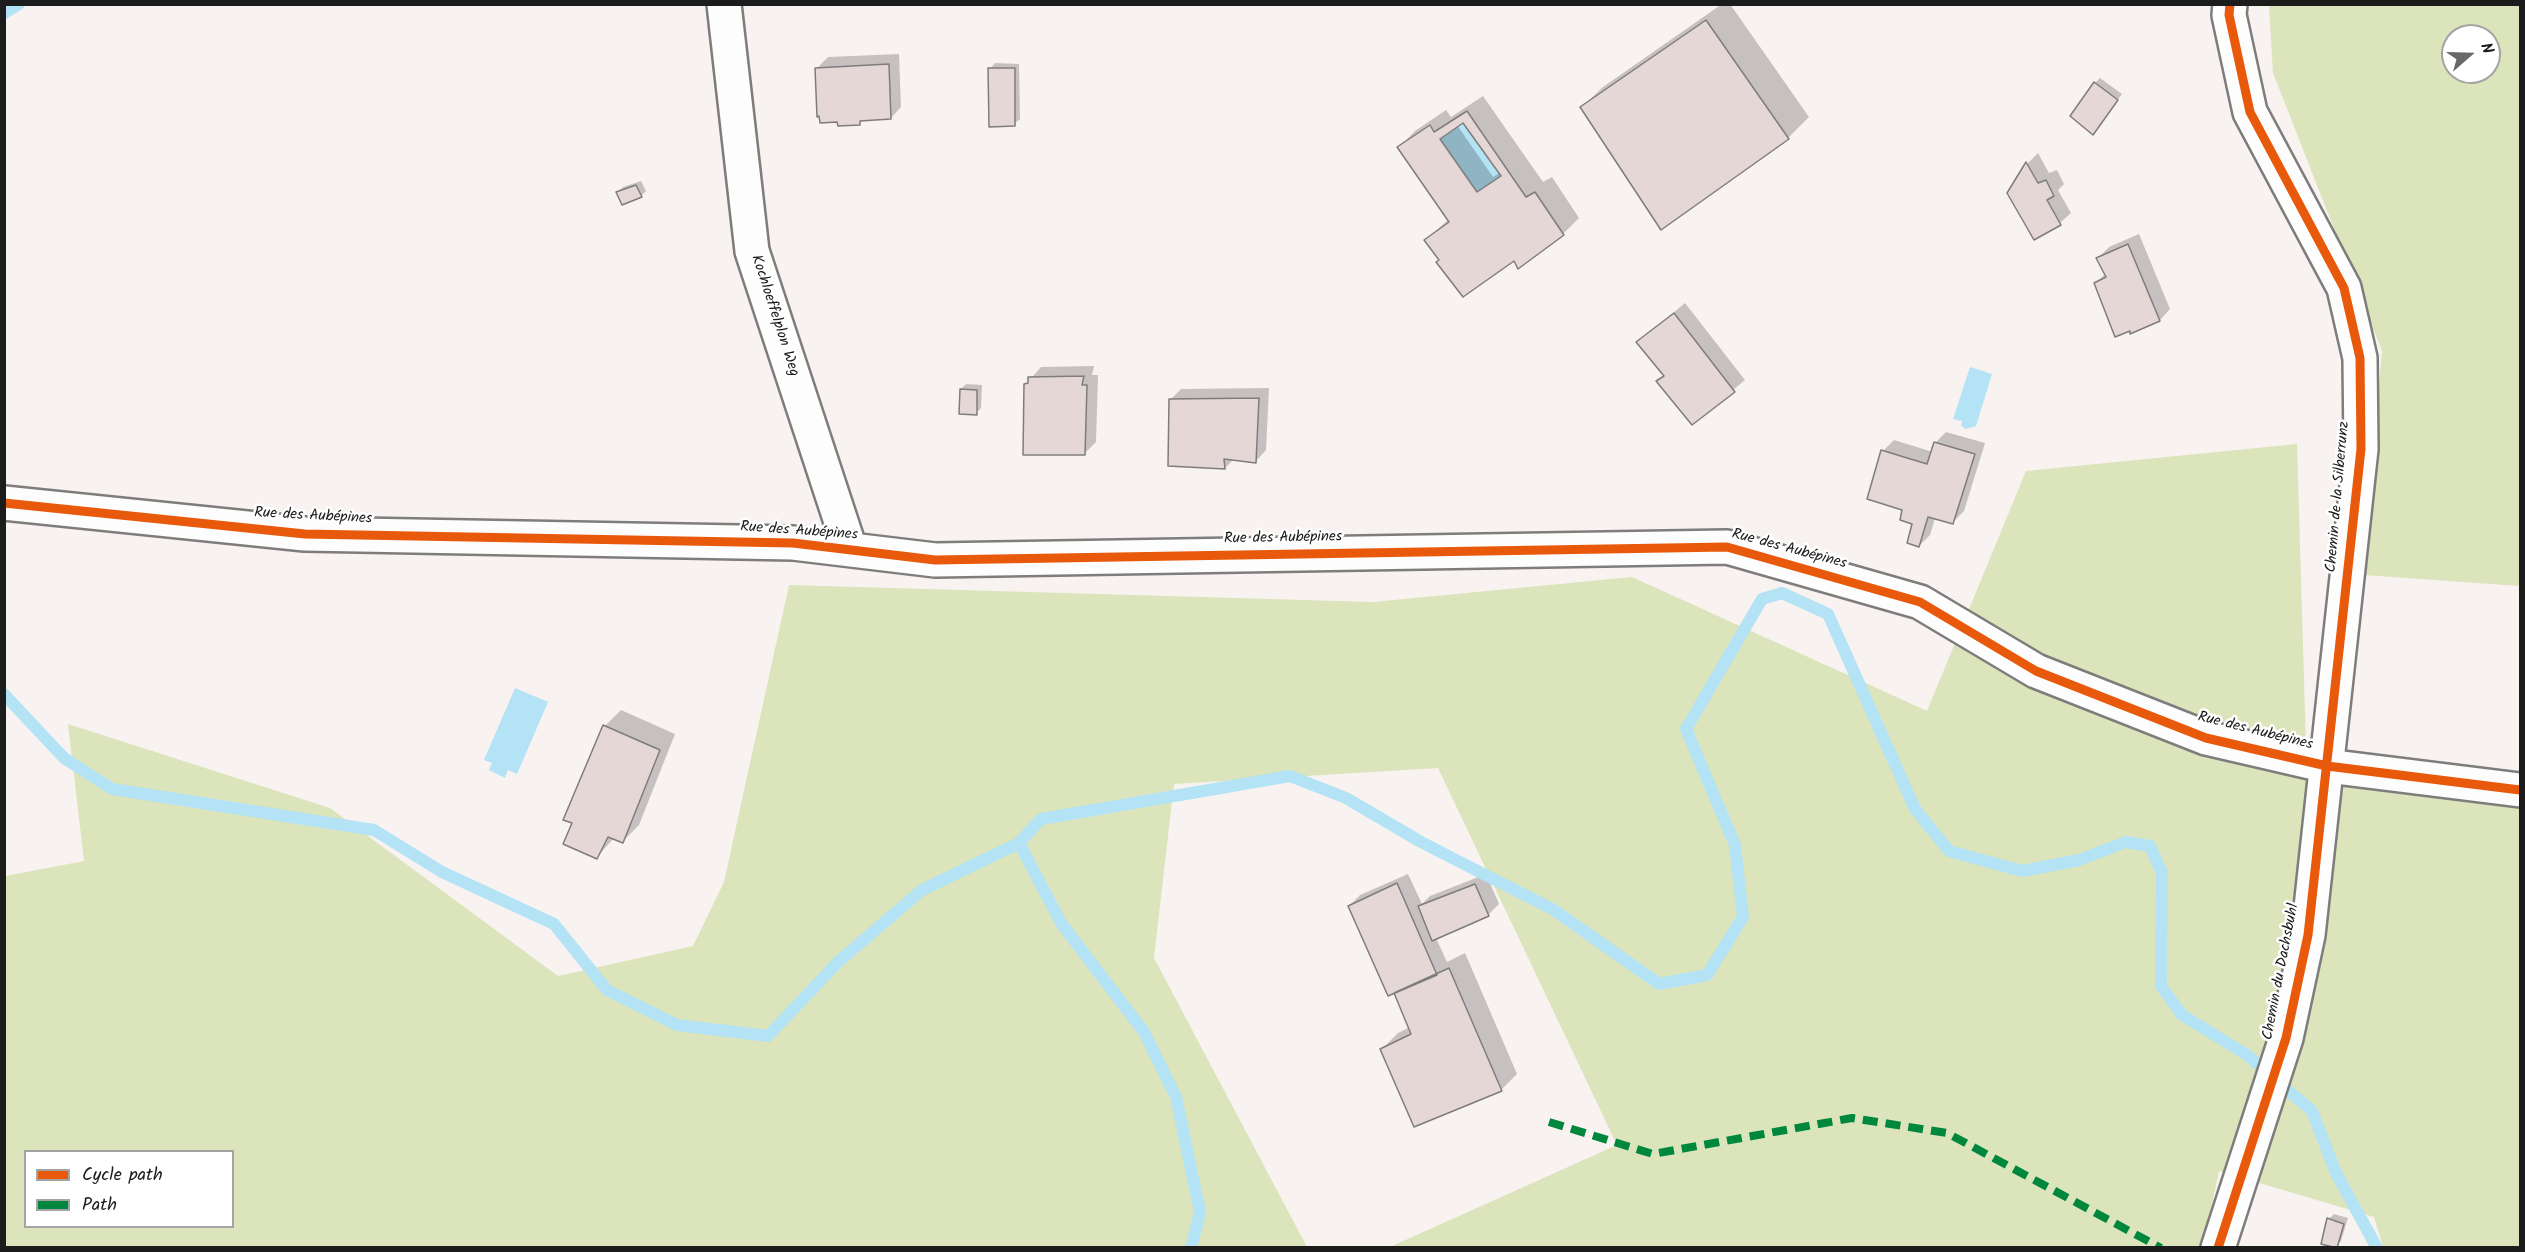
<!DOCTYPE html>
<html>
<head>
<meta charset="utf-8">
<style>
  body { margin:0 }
  #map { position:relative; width:2525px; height:1252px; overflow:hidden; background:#f8f2f1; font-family:Kalam,sans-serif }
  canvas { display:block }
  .frame { position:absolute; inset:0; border:6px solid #1c1c1c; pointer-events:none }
  .legend { position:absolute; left:24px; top:1150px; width:210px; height:78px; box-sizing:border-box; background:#fff; border:2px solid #a4a4a4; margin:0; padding:8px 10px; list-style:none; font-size:18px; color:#1c1c1c }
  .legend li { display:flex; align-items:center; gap:12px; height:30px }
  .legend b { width:30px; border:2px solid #a4a4a4 }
  .north { position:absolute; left:2441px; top:24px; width:60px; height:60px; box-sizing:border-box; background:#fff; border:2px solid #a4a4a4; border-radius:50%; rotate:70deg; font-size:16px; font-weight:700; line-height:24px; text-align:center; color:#1c1c1c }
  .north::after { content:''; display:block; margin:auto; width:21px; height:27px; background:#696767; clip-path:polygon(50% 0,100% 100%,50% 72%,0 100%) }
</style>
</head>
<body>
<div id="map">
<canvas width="2525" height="1252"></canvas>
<div class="frame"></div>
<ul class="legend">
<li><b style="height:8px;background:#e8590c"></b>Cycle path</li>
<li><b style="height:8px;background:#00873e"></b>Path</li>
</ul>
<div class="north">N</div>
</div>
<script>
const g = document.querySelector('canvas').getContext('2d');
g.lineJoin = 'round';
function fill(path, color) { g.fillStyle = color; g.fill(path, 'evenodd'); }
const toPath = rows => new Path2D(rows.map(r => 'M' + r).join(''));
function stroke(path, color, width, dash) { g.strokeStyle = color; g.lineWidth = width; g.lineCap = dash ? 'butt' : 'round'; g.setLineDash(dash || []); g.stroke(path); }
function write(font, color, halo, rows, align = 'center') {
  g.font = font + ' Kalam,sans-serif'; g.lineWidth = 5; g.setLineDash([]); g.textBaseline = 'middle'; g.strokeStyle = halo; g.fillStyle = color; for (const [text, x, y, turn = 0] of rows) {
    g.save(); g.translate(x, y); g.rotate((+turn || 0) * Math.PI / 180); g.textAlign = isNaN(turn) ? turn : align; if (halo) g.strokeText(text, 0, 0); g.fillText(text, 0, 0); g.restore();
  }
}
fill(toPath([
  [2269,5,2520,5,2520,586,2364,575,2382,351,2273,73],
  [2453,36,2489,36,2489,72,2453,72],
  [2297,444,2306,747,2520,775,2520,1247,2383,1247,2374,1217,2219,1171,2203,1247,1390,1247,1617,1145,1438,768,1174,784,1154,958,1307,1247,5,1248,5,876,84,861,68,724,330,808,558,976,693,946,724,882,789,585,1373,602,1632,577,1927,711,2026,471],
  [26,1152,232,1152,232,1226,26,1226]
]), '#dce4bb');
fill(toPath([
  [1463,123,1501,176,1477,192,1440,139],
  [1970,367,1992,374,1976,426,1966,429,1961,426,1962,421,1953,419],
  [515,688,548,702,517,774,508,770,505,778,489,770,492,763,484,760]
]), '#b3e3f5');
fill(toPath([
  [1722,4,1730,4,1809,117,1788,138,1661,228,1582,107,1603,87],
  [899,54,901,107,891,118,863,119,859,123,839,121,821,114,817,68,828,57],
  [995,63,1019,64,1020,119,1014,124,990,69],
  [2100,78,2122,94,2097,128,2095,83],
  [1483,96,1543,182,1552,177,1579,218,1563,234,1519,267,1514,258,1440,260,1426,240,1449,219,1399,147,1415,131,1446,110,1451,117],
  [1464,121,1501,172,1493,177,1457,125],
  [2038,153,2049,173,2057,170,2064,184,2058,190,2071,213,2060,223,2034,238,2009,193,2028,163],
  [641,181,646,191,641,196,618,192,623,187],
  [2139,234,2170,309,2160,320,2131,332,2095,284,2106,273,2098,258,2109,247],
  [1685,303,1745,380,1693,423,1658,381,1665,375,1638,342],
  [1094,366,1092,375,1098,375,1096,442,1085,453,1025,385,1041,367],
  [966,384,982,385,981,408,976,413,961,389],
  [1269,388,1266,450,1256,461,1234,459,1225,468,1170,400,1181,389],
  [1946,432,1985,443,1964,511,1953,522,1935,518,1930,535,1919,546,1913,523,1904,508,1883,451,1894,440,1933,452,1935,443],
  [621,710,675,734,639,825,623,841,614,838,597,857,605,726],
  [1408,874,1422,904,1430,896,1486,874,1499,904,1488,915,1436,938,1447,962,1465,953,1517,1074,1501,1090,1382,1049,1398,1033,1410,1027,1395,991,1349,906,1360,895],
  [2334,1214,2348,1218,2341,1241,2336,1247,2329,1219]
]), '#0003');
stroke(toPath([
  [4,13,19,4],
  [4,694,64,758,112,789,374,830,442,872,554,924,607,990,677,1025,768,1036,838,962,922,890,1019,843],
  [1191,1248,1200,1212,1176,1097,1144,1032,1061,923,1019,843,1041,819,1290,776,1346,798,1421,842,1554,910,1659,984,1707,975,1743,917,1735,845,1686,729,1762,599,1782,593,1828,614,1915,809,1949,851,2022,871,2079,860,2126,842,2150,846,2162,873,2161,986,2182,1015,2247,1055,2312,1111,2336,1173,2377,1248]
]), '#b3e3f5', 12);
const building = toPath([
  [1706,20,1789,139,1661,230,1580,107,1706,20],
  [889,64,891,119,860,121,860,125,838,126,837,122,820,123,819,116,817,117,815,68,889,64],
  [988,68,1015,68,1015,126,989,127,988,68],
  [2094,82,2118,100,2093,135,2070,116,2094,82],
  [1467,111,1526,197,1535,192,1564,235,1518,269,1514,261,1463,297,1436,262,1439,260,1424,240,1449,222,1397,147,1430,125,1434,132,1467,111],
  [1463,123,1501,176,1477,192,1440,139,1463,123],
  [2026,162,2038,183,2046,180,2054,196,2047,200,2061,225,2034,240,2007,193,2026,162],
  [636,185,642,197,622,205,616,192,636,185],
  [2128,244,2160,321,2130,334,2130,331,2115,337,2094,283,2106,277,2096,258,2128,244],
  [1674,313,1735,392,1692,425,1656,381,1664,376,1636,342,1674,313],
  [1084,376,1082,385,1087,385,1085,455,1023,455,1024,384,1028,383,1028,377,1084,376],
  [960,389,977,390,977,415,959,414,960,389],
  [1259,398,1256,463,1224,459,1225,469,1168,466,1169,399,1259,398],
  [1934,442,1975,454,1953,524,1928,517,1919,547,1907,543,1912,524,1900,520,1902,510,1867,499,1881,450,1927,464,1934,442],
  [603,725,660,750,623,843,608,837,597,859,563,844,572,823,563,820,603,725],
  [1397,883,1437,975,1388,996,1348,906,1397,883],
  [1475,884,1489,916,1432,941,1418,906,1475,884],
  [1449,968,1502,1091,1414,1127,1380,1049,1411,1034,1394,993,1449,968],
  [2327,1218,2344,1224,2337,1248,2321,1244,2327,1218]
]);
fill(building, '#e5d7d5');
stroke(building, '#7f7c7c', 1.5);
const street = toPath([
  [724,4,752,251,850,549],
  [4,503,305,534,793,543,935,560,1727,547,1920,602,2036,671,2206,738,2327,766,2520,790],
  [2218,1248,2286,1038,2308,935,2361,449,2360,358,2344,288,2250,112,2229,15,2230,4]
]);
stroke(street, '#7f7c7c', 38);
stroke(street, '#fefdfd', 33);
stroke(toPath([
  [1549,1122,1653,1154,1852,1118,1947,1133,2161,1248]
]), '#00873e', 8, [15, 8]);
stroke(toPath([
  [4,503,305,534,793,543,935,560,1727,547,1920,602,2036,671,2206,738,2327,766,2520,790],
  [2218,1248,2286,1038,2308,935,2361,449,2360,358,2344,288,2250,112,2229,15,2230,4]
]), '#e8590c', 9);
write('15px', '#1c1c1c', '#fff', [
  ["Kochloeffelplon Weg",774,316,72],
  ["Chemin de la Silberrunz",2339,497,-85],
  ["Rue des Aubépines",313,517,3],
  ["Rue des Aubépines",799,532,4],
  ["Rue des Aubépines",1283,539,-1],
  ["Rue des Aubépines",1789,550,15],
  ["Rue des Aubépines",2255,732,14],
  ["Chemin du Dachsbuhl",2282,972,-79]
]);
</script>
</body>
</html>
